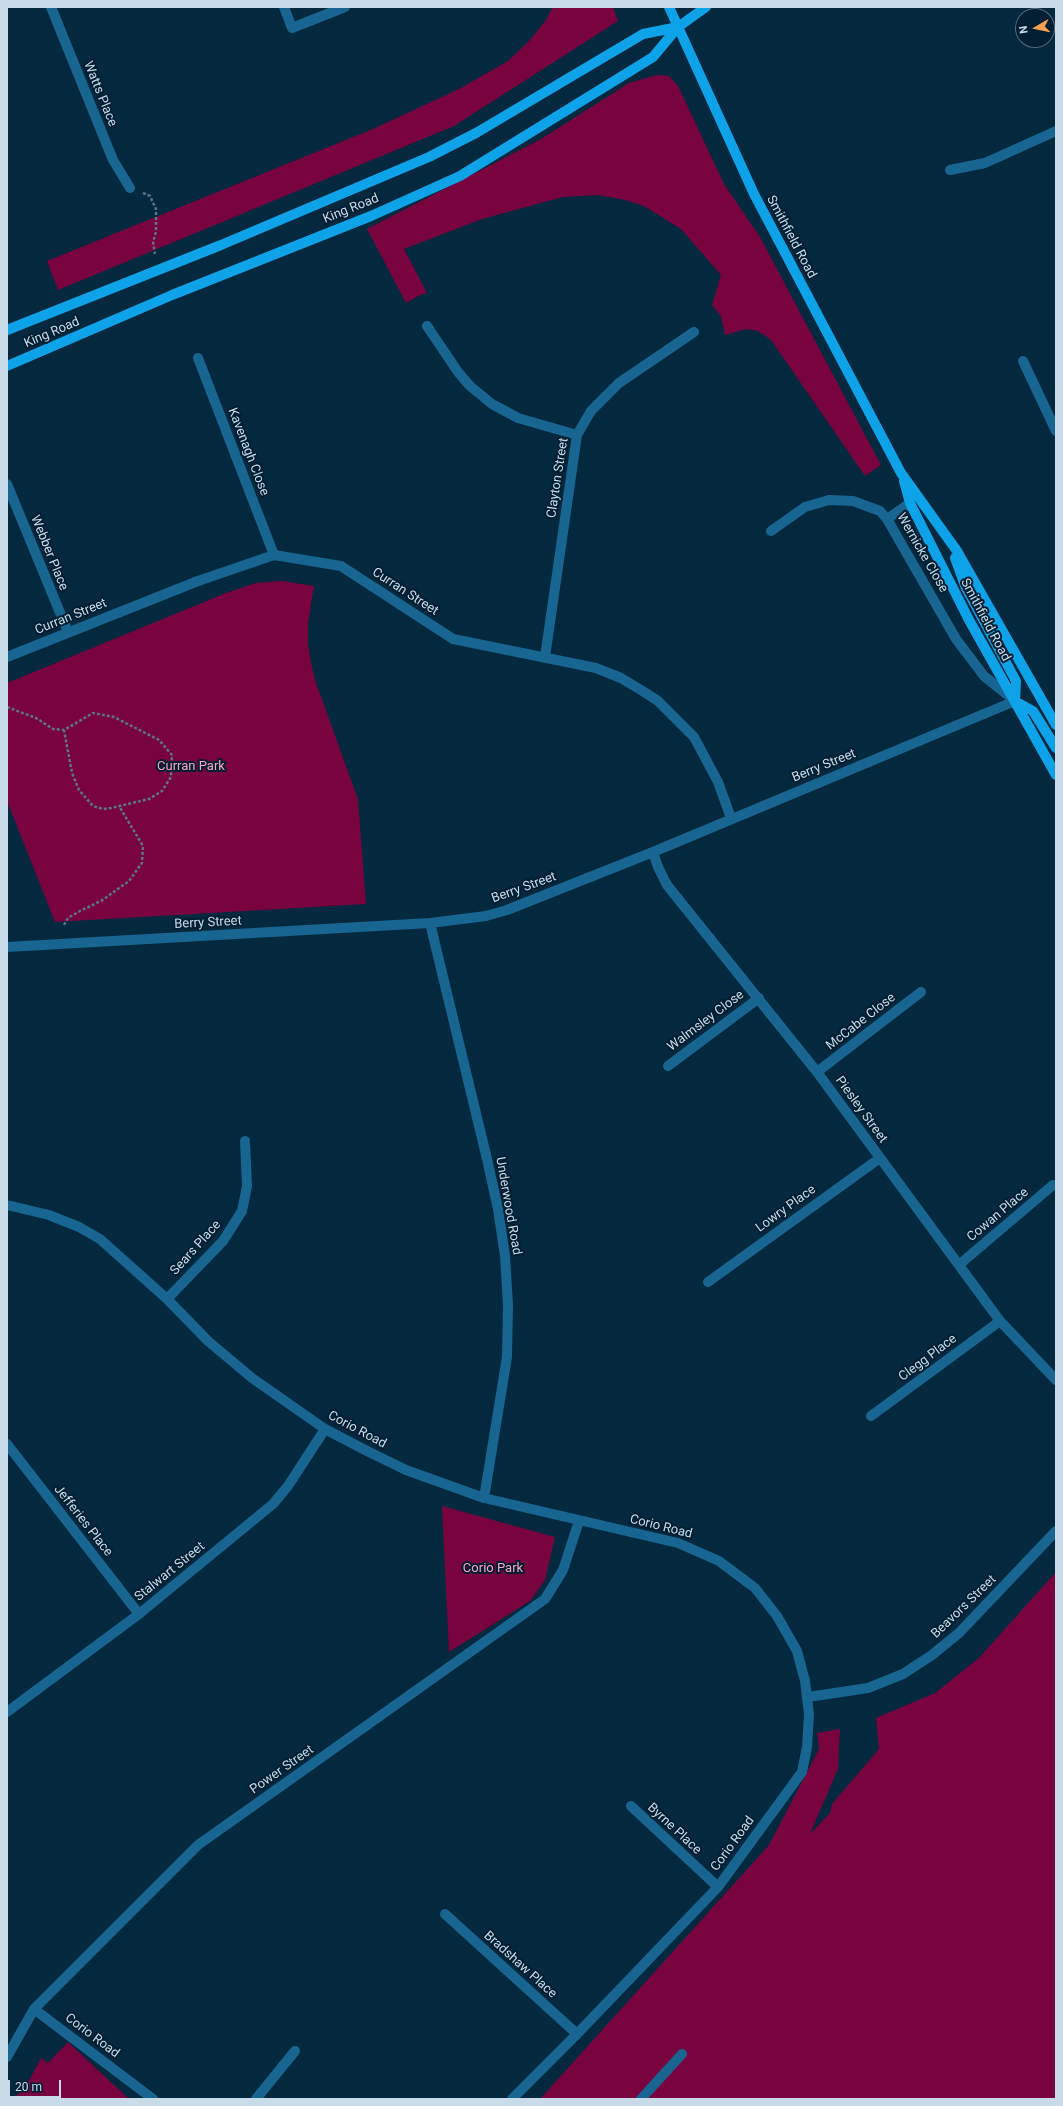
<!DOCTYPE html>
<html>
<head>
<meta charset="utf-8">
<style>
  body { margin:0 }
  #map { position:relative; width:1063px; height:2106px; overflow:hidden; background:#04283d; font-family:Roboto,sans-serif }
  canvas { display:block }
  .frame { position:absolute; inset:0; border:8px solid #c8dbe9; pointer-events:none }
  .north { position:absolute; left:1015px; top:8px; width:40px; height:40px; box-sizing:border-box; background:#001f32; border:1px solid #506a7b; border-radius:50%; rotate:261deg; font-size:11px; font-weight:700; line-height:16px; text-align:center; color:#c8dbe9 }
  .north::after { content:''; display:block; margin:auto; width:14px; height:18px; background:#fa9f4f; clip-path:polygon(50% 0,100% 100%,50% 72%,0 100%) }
  .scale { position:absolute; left:8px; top:2080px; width:53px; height:18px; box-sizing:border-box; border:2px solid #c8dbe9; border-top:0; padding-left:5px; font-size:12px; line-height:14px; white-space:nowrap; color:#c8dbe9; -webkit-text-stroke:3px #001f32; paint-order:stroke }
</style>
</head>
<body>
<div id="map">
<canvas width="1063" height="2106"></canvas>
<div class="frame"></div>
<div class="north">N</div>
<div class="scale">20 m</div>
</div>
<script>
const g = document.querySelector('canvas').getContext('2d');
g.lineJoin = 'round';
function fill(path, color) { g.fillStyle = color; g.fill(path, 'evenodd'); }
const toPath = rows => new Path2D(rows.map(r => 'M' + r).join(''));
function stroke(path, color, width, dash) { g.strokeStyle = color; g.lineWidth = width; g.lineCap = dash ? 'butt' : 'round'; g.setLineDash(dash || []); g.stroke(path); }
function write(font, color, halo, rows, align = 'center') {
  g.font = font + ' Roboto,sans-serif'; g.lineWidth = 4; g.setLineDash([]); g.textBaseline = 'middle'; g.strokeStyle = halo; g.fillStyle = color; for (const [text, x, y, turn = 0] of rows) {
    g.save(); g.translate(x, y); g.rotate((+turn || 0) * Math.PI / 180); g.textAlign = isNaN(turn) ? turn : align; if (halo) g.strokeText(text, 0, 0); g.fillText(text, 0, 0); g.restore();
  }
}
fill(toPath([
  [553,7,613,7,618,21,454,126,58,290,47,261,373,129,459,89,508,61,529,41,546,20],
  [657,75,669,76,678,86,724,184,760,237,881,465,865,476,771,340,758,331,746,329,725,335,721,316,712,305,721,275,681,229,644,206,625,200,598,195,563,197,482,219,404,249,427,293,420,295,406,303,367,229,541,139,629,83],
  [282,581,314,586,308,623,308,644,311,663,315,680,358,799,366,904,55,922,7,801,7,683,226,593,256,583],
  [442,1506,555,1537,545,1580,530,1601,449,1652],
  [1056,1572,1056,2099,540,2099,769,1845,819,1749,817,1733,840,1729,838,1769,810,1834,830,1813,832,1804,879,1749,876,1718,935,1693,979,1658],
  [68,2042,129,2099,13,2099,26,2086,41,2058,48,2063]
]), '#79033f');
stroke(toPath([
  [143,193,150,196,156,209,156,232,153,242,155,254],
  [7,707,36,718,53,729,64,730,93,713,114,717,159,740,172,755,171,777,162,791,149,799,111,808,103,809,93,806,79,790,72,773,64,730],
  [64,925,68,918,80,911,101,901,129,881,142,863,143,846,119,806]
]), '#597587', 2.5, [3, 2]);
stroke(toPath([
  [51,7,113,160,130,188],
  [284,7,292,28,345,7],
  [950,170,985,163,1056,131],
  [427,326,458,372,470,386,492,404,518,418,577,435],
  [198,358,274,555],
  [1023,361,1056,431],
  [7,484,68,632],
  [887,519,910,503],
  [7,657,198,581,274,555,341,566,453,639,596,668,621,678,641,690,658,701,694,737,718,782,731,818],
  [545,657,577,435,591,411,619,383,694,332],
  [653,852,658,867,667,885,817,1072,1000,1321,1056,1380],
  [430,923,487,1159,498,1209,505,1256,508,1305,507,1357,484,1498],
  [7,947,430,923,486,916,507,910,653,852,1015,701,984,676,956,639,887,519,880,511,853,501,829,500,805,507,771,531],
  [668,1066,759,998],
  [817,1072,921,992],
  [7,1205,49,1215,79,1227,100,1239,167,1299,208,1341,252,1378,325,1429,367,1451,406,1470,484,1498,678,1543,719,1561,755,1588,777,1616,797,1651,805,1681,809,1714,807,1747,802,1772,718,1887,577,2034,512,2099],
  [960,1264,1053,1185],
  [708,1282,880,1158],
  [167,1299,223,1241,242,1211,247,1186,245,1141],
  [871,1416,1000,1321],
  [7,1444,139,1614],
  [808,1697,868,1688,903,1674,932,1655,959,1633,1056,1531],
  [7,1712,139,1614,273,1504,288,1486,325,1429],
  [631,1806,718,1887],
  [445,1914,577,2034],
  [34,2009,153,2099],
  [7,2057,34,2009,198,1845,545,1599,563,1570,579,1521],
  [256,2099,295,2051],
  [641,2099,682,2054]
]), '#176590', 10);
stroke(toPath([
  [669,7,754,194,901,473,957,551,1056,725],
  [7,330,221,245,429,157,476,133,643,34,678,27],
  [7,366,172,295,371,216,460,176,653,57,678,27,706,7],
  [904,481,910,503,969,620,1056,775],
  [955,558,966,588,1016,681,1015,701,1033,711,1056,748]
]), '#0ea2e9', 10);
write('13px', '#c8dbe9', '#001f32', [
  ["Watts Place",100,94,68],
  ["King Road",351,209,-22],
  ["Smithfield Road",791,237,62],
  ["King Road",52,333,-23],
  ["Kavenagh Close",248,452,69],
  ["Clayton Street",558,478,-81],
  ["Webber Place",49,553,68],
  ["Wernicke Close",922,553,60],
  ["Curran Street",405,592,33],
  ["Curran Street",71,617,-22],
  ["Smithfield Road",985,620,62],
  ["Berry Street",824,766,-22],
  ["Berry Street",524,888,-20],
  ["Berry Street",208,923,-3],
  ["Walmsley Close",706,1021,-37],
  ["McCabe Close",861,1022,-38],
  ["Piesley Street",861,1110,54],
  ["Underwood Road",508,1206,80],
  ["Lowry Place",786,1209,-36],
  ["Cowan Place",998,1215,-40],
  ["Sears Place",196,1248,-48],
  ["Clegg Place",928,1358,-37],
  ["Corio Road",357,1430,28],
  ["Jefferies Place",83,1521,52],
  ["Corio Road",661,1527,14],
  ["Stalwart Street",170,1572,-39],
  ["Beavors Street",964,1607,-44],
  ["Power Street",282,1770,-35],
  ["Byrne Place",674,1829,43],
  ["Corio Road",733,1844,-54],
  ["Bradshaw Place",520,1965,42],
  ["Corio Road",92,2036,37]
]);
write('13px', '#fea2c0', '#001f32', [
  ["Curran Park",191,767],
  ["Corio Park",493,1569]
]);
</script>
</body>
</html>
